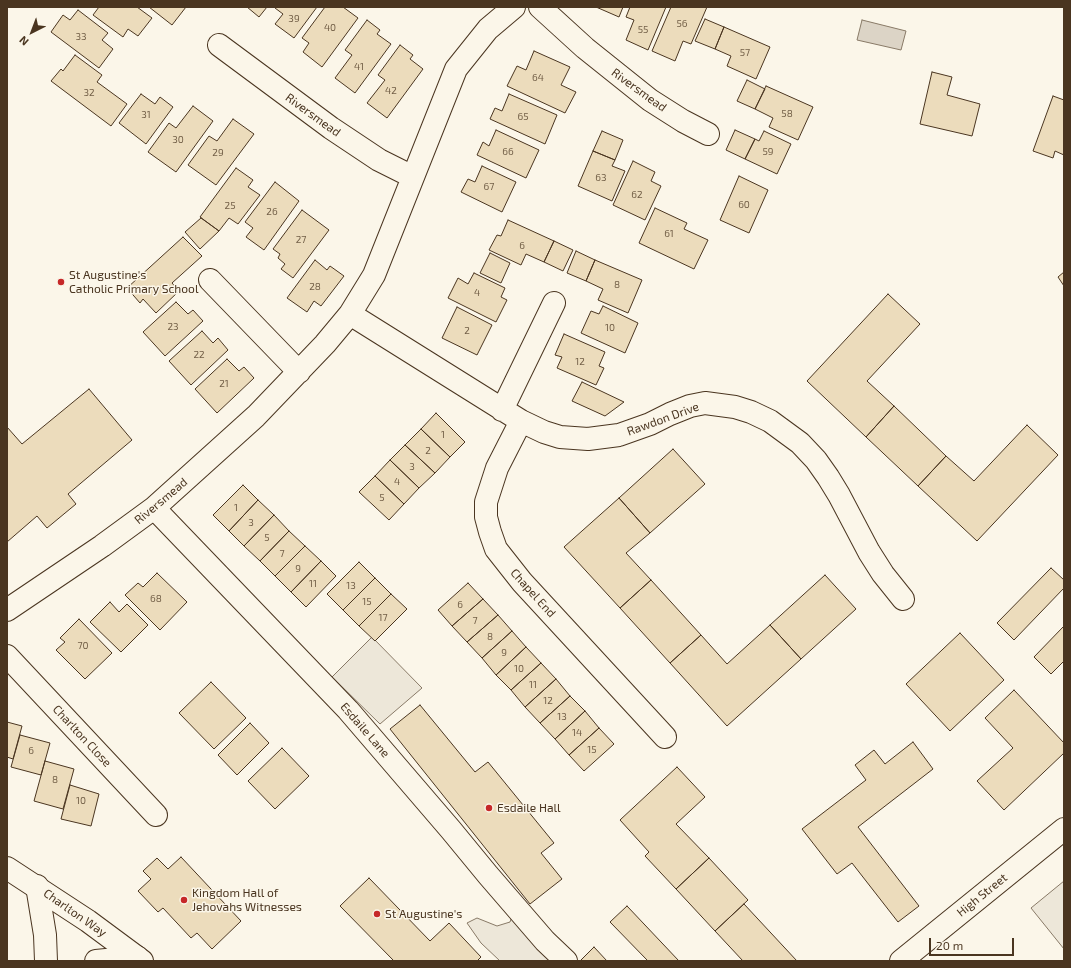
<!DOCTYPE html>
<html>
<head>
<meta charset="utf-8">
<style>
  body { margin:0 }
  #map { position:relative; width:1071px; height:968px; overflow:hidden; background:#fbf6e9; font-family:"Exo 2",sans-serif }
  canvas { display:block }
  .frame { position:absolute; inset:0; border:8px solid #4a3520; pointer-events:none }
  .north { position:absolute; left:12px; top:12px; width:40px; height:40px; -webkit-text-stroke:3px #fbf6e9; paint-order:stroke; rotate:222deg; font-size:11px; font-weight:700; line-height:16px; text-align:center; color:#4a3520 }
  .north::after { content:''; display:block; margin:auto; width:14px; height:18px; background:#4a3520; clip-path:polygon(50% 0,100% 100%,50% 72%,0 100%) }
  .scale { position:absolute; left:929px; top:938px; width:85px; height:18px; box-sizing:border-box; border:2px solid #4a3520; border-top:0; padding-left:5px; font-size:12px; line-height:14px; white-space:nowrap; color:#4a3520; -webkit-text-stroke:3px #fbf6e9; paint-order:stroke }
</style>
</head>
<body>
<div id="map">
<canvas width="1071" height="968"></canvas>
<div class="frame"></div>
<div class="north">N</div>
<div class="scale">20 m</div>
</div>
<script>
const g = document.querySelector('canvas').getContext('2d');
g.lineJoin = 'round';
function fill(path, color) { g.fillStyle = color; g.fill(path, 'evenodd'); }
const toPath = rows => new Path2D(rows.map(r => 'M' + r).join(''));
function stroke(path, color, width, dash) { g.strokeStyle = color; g.lineWidth = width; g.lineCap = dash ? 'butt' : 'round'; g.setLineDash(dash || []); g.stroke(path); }
function write(font, color, halo, rows, align = 'center') {
  g.font = font + ' "Exo 2",sans-serif'; g.lineWidth = 3; g.setLineDash([]); g.textBaseline = 'middle'; g.strokeStyle = halo; g.fillStyle = color; for (const [text, x, y, turn = 0] of rows) {
    g.save(); g.translate(x, y); g.rotate((+turn || 0) * Math.PI / 180); g.textAlign = isNaN(turn) ? turn : align; if (halo) g.strokeText(text, 0, 0); g.fillText(text, 0, 0); g.restore();
  }
}
const parking = toPath([
  [372,637,422,688,380,724,332,677,372,637],
  [1064,881,1064,949,1031,908,1064,881],
  [515,908,564,961,500,961,481,943,467,923,477,918,497,926,510,922,515,908]
]);
fill(parking, '#ede7d9');
stroke(parking, '#887966', 1);
const water = toPath([
  [862,20,906,31,901,50,857,40,862,20]
]);
fill(water, '#dcd4c6');
stroke(water, '#887966', 1);
const building = toPath([
  [99,7,137,7,152,18,138,36,128,29,123,37,93,15,99,7],
  [149,7,186,7,172,25,149,7],
  [247,7,267,7,259,17,247,7],
  [276,7,317,7,294,38,275,24,283,14,275,8,276,7],
  [325,7,343,7,358,18,322,67,303,52,309,43,302,38,325,7],
  [596,7,623,7,619,17,596,7],
  [630,7,666,7,648,50,626,40,634,20,626,17,630,7],
  [671,7,707,7,691,44,683,41,675,61,652,51,671,7],
  [78,10,108,33,102,40,113,49,99,68,51,32,63,15,70,20,78,10],
  [705,19,724,27,715,49,695,41,705,19],
  [367,20,380,30,377,34,391,44,355,93,335,78,352,55,345,50,367,20],
  [724,27,770,47,756,79,727,66,731,56,715,49,724,27],
  [400,45,413,55,410,59,423,69,387,118,367,103,385,80,378,75,400,45],
  [534,51,570,67,561,85,576,92,565,113,507,86,517,66,526,70,534,51],
  [75,55,102,75,97,82,127,104,111,126,51,81,61,69,63,71,75,55],
  [932,72,952,77,947,95,980,104,972,136,920,124,932,72],
  [747,80,765,89,755,109,737,101,747,80],
  [766,86,813,107,798,140,769,127,773,118,755,109,766,86],
  [141,94,155,104,160,97,173,107,146,144,119,123,141,94],
  [509,94,557,115,545,144,490,119,495,108,502,111,509,94],
  [1053,96,1064,100,1064,155,1055,151,1053,158,1033,151,1053,96],
  [193,106,213,121,176,172,148,152,169,123,176,128,193,106],
  [233,119,254,134,216,185,188,165,209,136,217,141,233,119],
  [496,130,539,150,526,178,477,155,483,142,489,146,496,130],
  [735,130,755,139,745,159,726,150,735,130],
  [602,131,623,140,615,160,593,151,602,131],
  [764,131,791,144,777,174,745,159,755,139,759,141,764,131],
  [593,151,615,160,612,166,625,171,612,201,578,186,593,151],
  [633,161,655,172,651,181,661,186,645,220,613,205,633,161],
  [482,166,516,182,502,212,461,192,468,179,475,182,482,166],
  [236,168,253,180,248,187,260,195,238,224,229,218,219,231,200,217,236,168],
  [739,176,768,190,749,233,720,220,739,176],
  [275,182,299,201,264,250,246,237,253,228,245,222,275,182],
  [655,208,687,223,684,229,708,240,694,269,639,243,655,208],
  [302,210,329,230,293,278,281,269,285,264,278,258,280,254,273,249,302,210],
  [201,218,219,231,200,249,185,232,201,218],
  [508,220,554,241,544,262,526,254,521,265,489,250,497,235,501,236,508,220],
  [183,237,202,256,172,283,179,291,156,313,143,299,140,303,127,288,183,237],
  [554,241,573,250,563,271,544,262,554,241],
  [576,251,595,260,586,281,567,273,576,251],
  [490,253,510,263,501,283,480,273,490,253],
  [315,260,327,270,330,266,344,276,321,306,314,301,307,312,287,298,315,260],
  [595,260,642,280,628,313,598,300,603,289,586,281,595,260],
  [1064,272,1064,286,1058,277,1064,272],
  [474,273,505,288,501,297,507,300,496,322,448,298,458,278,468,284,474,273],
  [888,294,920,324,867,381,894,406,866,437,807,381,888,294],
  [176,302,188,314,193,310,203,321,165,356,143,332,176,302],
  [603,306,638,323,625,353,581,333,591,311,599,314,603,306],
  [457,307,492,325,477,355,442,338,457,307],
  [202,331,213,343,218,338,228,350,191,385,169,361,202,331],
  [564,334,605,352,599,366,604,368,596,385,557,368,562,357,555,355,564,334],
  [227,359,239,371,244,367,254,378,217,413,195,389,227,359],
  [582,382,624,402,605,416,572,401,582,382],
  [89,389,132,440,68,494,76,504,47,528,37,516,7,542,7,427,22,444,89,389],
  [894,406,946,456,918,486,866,437,894,406],
  [436,413,465,442,450,457,421,429,436,413],
  [1027,425,1058,455,977,541,918,486,946,456,974,481,1027,425],
  [421,429,450,457,435,473,405,445,421,429],
  [405,445,435,473,419,488,390,460,405,445],
  [673,449,705,484,650,533,619,498,673,449],
  [390,460,419,488,404,504,375,476,390,460],
  [375,476,404,504,389,520,359,492,375,476],
  [243,485,258,500,229,531,213,515,243,485],
  [619,498,650,533,626,553,651,580,620,608,564,547,619,498],
  [258,500,274,515,244,546,229,531,258,500],
  [274,515,289,531,260,561,244,546,274,515],
  [289,531,305,546,275,576,260,561,289,531],
  [305,546,321,561,291,592,275,576,305,546],
  [321,561,336,576,306,607,291,592,321,561],
  [359,562,375,578,343,610,327,594,359,562],
  [1051,568,1064,580,1064,588,1014,640,997,623,1051,568],
  [157,573,187,602,160,630,125,595,138,583,143,587,157,573],
  [825,575,856,609,801,659,770,625,825,575],
  [375,578,391,594,359,626,343,610,375,578],
  [651,580,701,635,670,663,620,608,651,580],
  [468,583,483,599,452,626,438,610,468,583],
  [391,594,407,609,375,641,359,626,391,594],
  [483,599,498,615,467,642,452,626,483,599],
  [110,602,119,612,127,604,148,625,121,652,90,622,110,602],
  [498,615,512,631,482,658,467,642,498,615],
  [79,619,112,653,85,679,56,650,65,642,60,638,79,619],
  [770,625,801,659,727,726,670,663,701,635,727,664,770,625],
  [1064,626,1064,661,1051,674,1034,657,1064,626],
  [512,631,526,647,496,675,482,658,512,631],
  [960,633,1004,680,950,731,906,684,960,633],
  [526,647,541,663,511,690,496,675,526,647],
  [541,663,556,679,525,707,511,690,541,663],
  [556,679,570,696,540,723,525,707,556,679],
  [211,682,246,718,214,749,179,713,211,682],
  [1014,690,1064,743,1064,753,1004,810,977,781,1013,748,985,718,1014,690],
  [570,696,585,711,555,739,540,723,570,696],
  [420,705,475,772,488,762,554,843,541,853,562,879,530,904,390,729,420,705],
  [585,711,599,728,569,755,555,739,585,711],
  [7,722,22,726,13,759,7,757,7,722],
  [250,723,269,743,237,775,218,755,250,723],
  [599,728,614,744,584,771,569,755,599,728],
  [20,735,50,743,41,775,11,767,20,735],
  [913,742,933,769,858,827,919,906,898,922,852,863,837,874,802,829,866,780,855,765,874,750,885,764,913,742],
  [282,748,309,776,275,809,248,781,282,748],
  [45,761,74,769,63,809,34,801,45,761],
  [677,767,705,797,676,824,709,858,676,889,645,856,649,852,620,820,677,767],
  [70,785,99,794,91,826,61,819,70,785],
  [181,857,241,921,212,949,197,933,191,938,163,908,158,912,138,891,151,879,143,871,157,858,168,869,181,857],
  [709,858,748,900,715,931,676,889,709,858],
  [369,878,430,941,449,923,481,957,477,961,394,961,340,906,369,878],
  [744,904,797,961,743,961,715,931,744,904],
  [627,906,679,961,648,961,610,922,627,906],
  [594,947,607,961,580,961,594,947]
]);
fill(building, '#ecdcbc');
stroke(building, '#4a3520', 1);
const minor = toPath([
  [540,7,585,48,650,100,683,121,708,134],
  [219,45,331,128,379,160,413,177],
  [210,280,299,372],
  [350,314,521,421,544,432,560,437,588,439,619,435,650,424,670,414,690,406,705,403,735,407,751,412,770,421,800,443,816,460,828,477,839,495,869,552,883,574,903,599],
  [502,410,554,303],
  [521,421,497,468,486,502,486,517,490,532,496,549,522,582,665,737],
  [154,508,348,710,451,830,488,875,545,941,566,961],
  [7,610,102,546,154,508,256,416,325,344,350,314,374,275,456,69,488,29,514,7],
  [7,656,156,815],
  [37,886,45,935,46,961],
  [96,961,137,957]
]);
const primary = toPath([
  [7,868,88,921,142,961],
  [901,961,1064,829]
]);
stroke(minor, '#4a3520', 24);
stroke(primary, '#4a3520', 24);
stroke(minor, '#fbf6e9', 22);
stroke(primary, '#fbf6e9', 22);
for (const [x, y, r, color] of [
  [61,282,4,"#c62828"],
  [489,808,4,"#c62828"],
  [184,900,4,"#c62828"],
  [377,914,4,"#c62828"]
]) { const dot = new Path2D(); dot.arc(x, y, r, 0, 2 * Math.PI); g.fillStyle = color; g.fill(dot); stroke(dot, '#fbf6e9', 1.5); }
write('10px', '#725f47', null, [
  ["39",294,19],
  ["56",682,24],
  ["40",330,28],
  ["55",643,30],
  ["33",81,37],
  ["57",745,53],
  ["41",359,67],
  ["64",538,78],
  ["42",391,91],
  ["32",89,93],
  ["58",787,114],
  ["31",146,115],
  ["65",523,117],
  ["30",178,140],
  ["66",508,152],
  ["59",768,152],
  ["29",218,153],
  ["63",601,178],
  ["67",489,187],
  ["62",637,195],
  ["60",744,205],
  ["25",230,206],
  ["26",272,212],
  ["61",669,234],
  ["27",301,240],
  ["6",522,246],
  ["8",617,285],
  ["28",315,287],
  ["4",477,293],
  ["23",173,327],
  ["10",610,328],
  ["2",467,331],
  ["22",199,355],
  ["12",580,362],
  ["21",224,384],
  ["1",443,435],
  ["2",428,451],
  ["3",412,467],
  ["4",397,482],
  ["5",382,498],
  ["1",236,508],
  ["3",251,523],
  ["5",267,538],
  ["7",282,554],
  ["9",298,569],
  ["11",313,584],
  ["13",351,586],
  ["68",156,599],
  ["15",367,602],
  ["6",460,605],
  ["17",383,618],
  ["7",475,621],
  ["8",490,637],
  ["70",83,646],
  ["9",504,653],
  ["10",519,669],
  ["11",533,685],
  ["12",548,701],
  ["13",562,717],
  ["14",577,733],
  ["15",592,750],
  ["6",31,751],
  ["8",55,780],
  ["10",81,801]
]);
write('12px', '#4a3520', '#fbf6e9', [
  ["Riversmead",639,90,36],
  ["Riversmead",313,115,36],
  ["Rawdon Drive",663,419,-20],
  ["Riversmead",161,501,-40],
  ["Chapel End",533,593,48],
  ["Esdaile Lane",365,730,49],
  ["Charlton Close",82,736,47],
  ["High Street",982,895,-39],
  ["Charlton Way",75,913,35]
]);
write('12px', '#4a3520', '#fbf6e9', [
  ["St Augustine's",69,275],
  ["Catholic Primary School",69,289],
  ["Esdaile Hall",497,808],
  ["Kingdom Hall of",192,893],
  ["Jehovahs Witnesses",192,907],
  ["St Augustine's",385,914]
], 'left');
</script>
</body>
</html>
